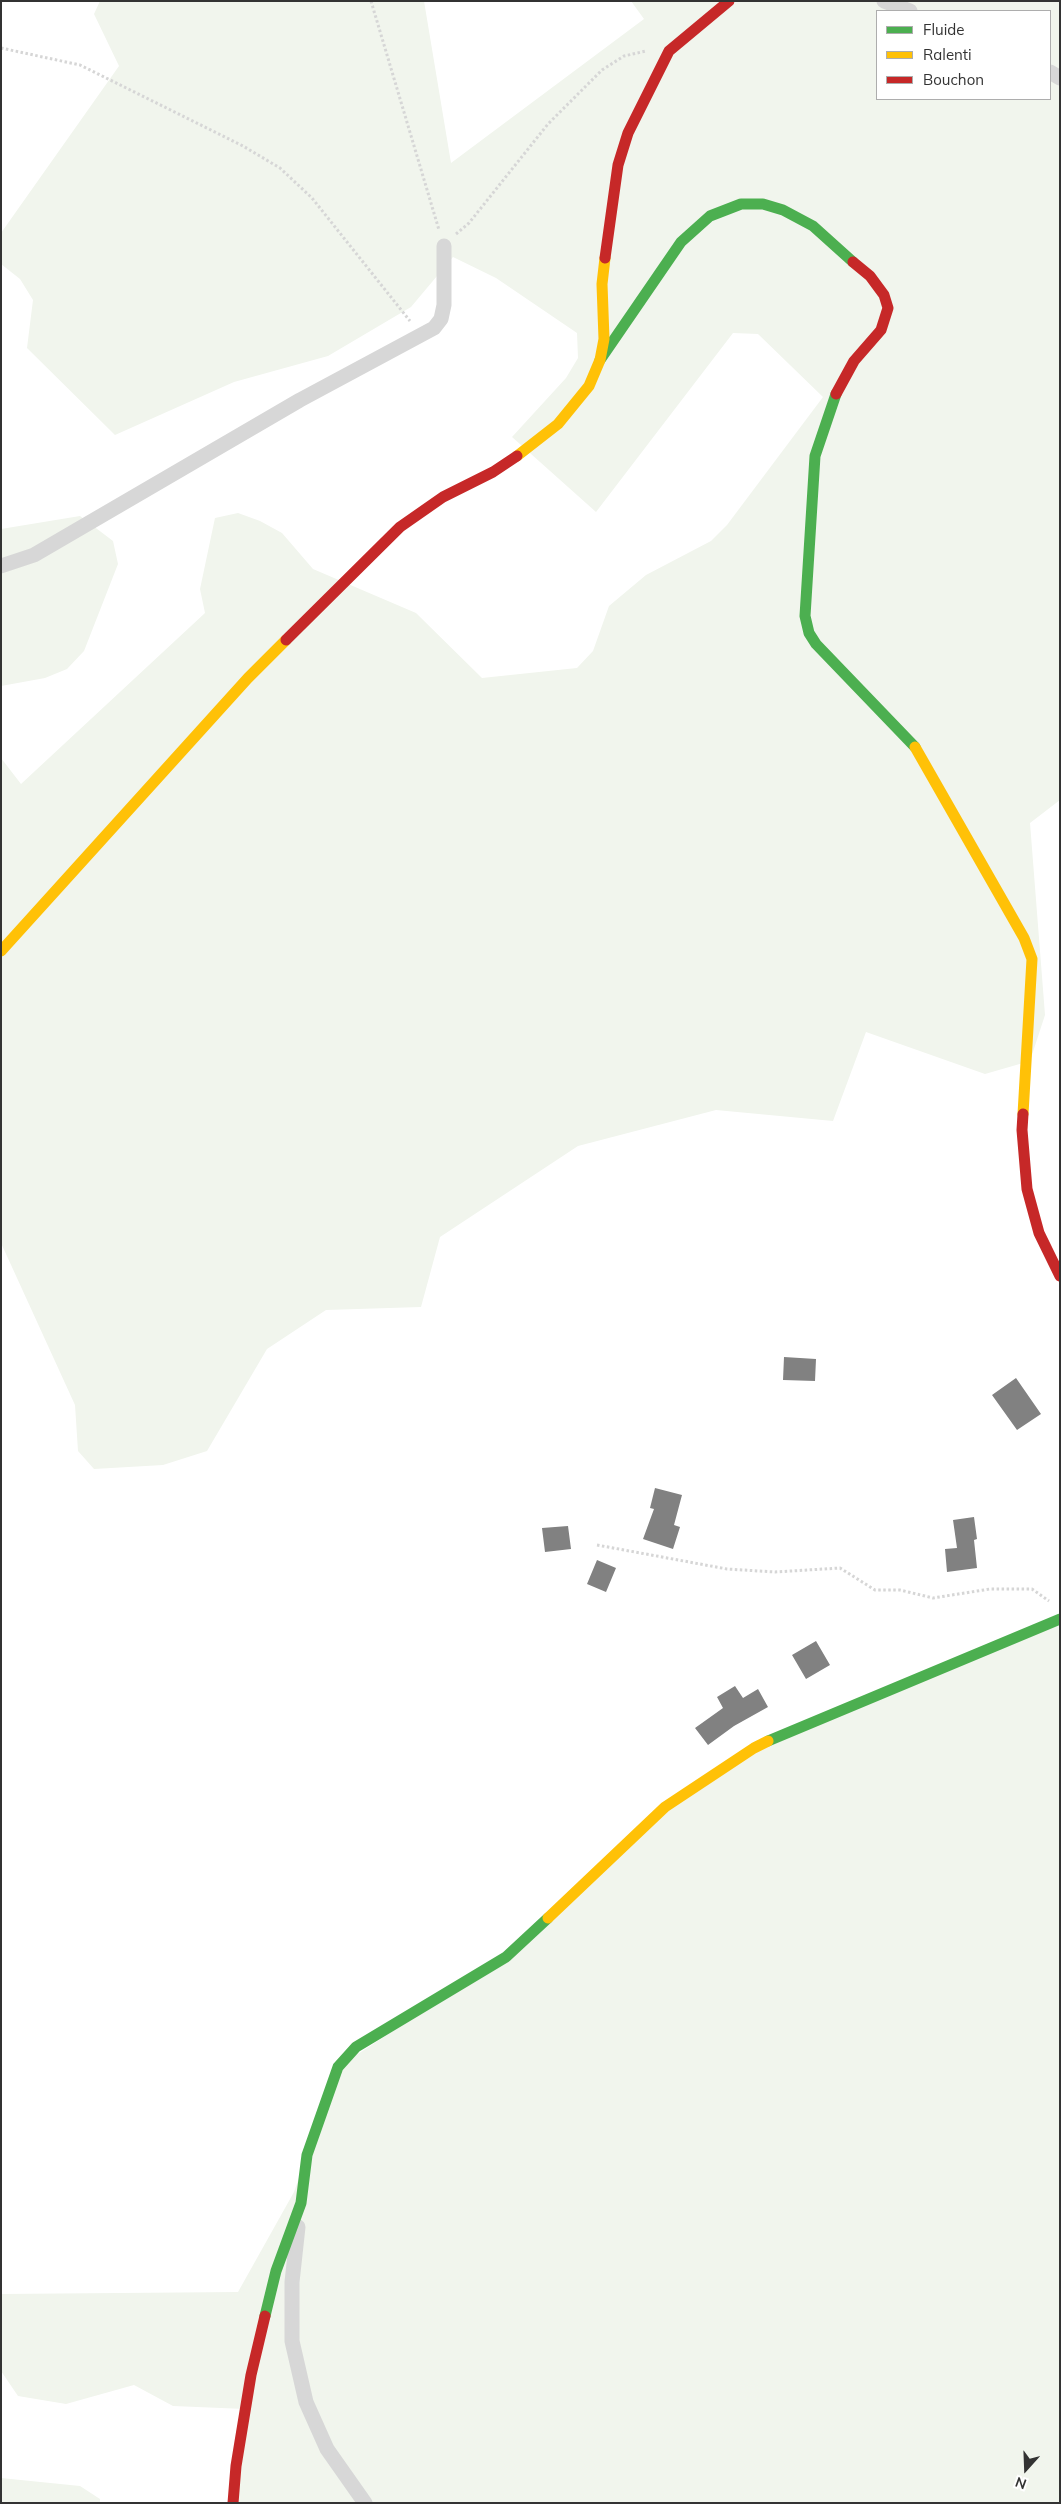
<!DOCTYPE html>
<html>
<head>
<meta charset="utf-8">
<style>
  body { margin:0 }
  #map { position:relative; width:1061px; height:2504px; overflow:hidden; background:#fff; font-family:Mulish,sans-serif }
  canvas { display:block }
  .frame { position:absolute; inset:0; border:2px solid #333; pointer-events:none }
  .legend { position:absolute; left:876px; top:10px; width:175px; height:90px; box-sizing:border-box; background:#fff; border:1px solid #adadad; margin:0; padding:6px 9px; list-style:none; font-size:15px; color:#333 }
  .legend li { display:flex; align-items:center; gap:10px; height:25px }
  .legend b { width:25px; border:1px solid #adadad }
  .north { position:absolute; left:1001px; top:2444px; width:50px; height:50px; -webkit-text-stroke:4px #fff; paint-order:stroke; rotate:200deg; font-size:14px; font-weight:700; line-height:20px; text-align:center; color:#333 }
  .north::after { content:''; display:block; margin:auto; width:18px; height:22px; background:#333; clip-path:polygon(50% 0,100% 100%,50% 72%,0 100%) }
</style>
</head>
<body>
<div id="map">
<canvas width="1061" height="2504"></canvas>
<div class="frame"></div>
<ul class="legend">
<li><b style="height:6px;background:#4caf50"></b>Fluide</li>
<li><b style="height:6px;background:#ffc107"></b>Ralenti</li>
<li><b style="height:6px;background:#c62828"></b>Bouchon</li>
</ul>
<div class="north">N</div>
</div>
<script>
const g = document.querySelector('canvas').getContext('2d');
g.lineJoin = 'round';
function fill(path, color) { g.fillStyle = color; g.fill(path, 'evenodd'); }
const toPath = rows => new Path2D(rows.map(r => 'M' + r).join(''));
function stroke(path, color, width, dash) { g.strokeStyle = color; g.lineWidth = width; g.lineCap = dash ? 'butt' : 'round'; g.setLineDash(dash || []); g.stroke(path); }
fill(toPath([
  [100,1,424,1,451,163,644,19,631,1,1060,1,1060,800,1030,823,1045,1015,1030,1061,985,1074,866,1032,833,1121,716,1110,578,1146,440,1237,421,1307,326,1310,267,1349,207,1451,163,1465,94,1469,78,1451,75,1405,1,1243,1,758,21,784,205,613,200,589,215,518,238,513,260,521,282,533,313,569,416,613,482,678,577,668,593,651,609,606,646,575,711,541,727,525,823,397,758,334,733,333,596,512,512,437,566,378,578,358,577,333,496,278,453,257,411,307,328,356,234,382,115,435,27,348,33,300,20,279,1,264,1,233,119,66,94,14],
  [877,11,1050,11,1050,99,877,99],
  [80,516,113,541,118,564,84,651,67,669,45,678,1,686,1,529],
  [1060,1619,1060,2503,233,2503,245,2409,173,2406,134,2385,66,2404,18,2396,1,2371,1,2294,238,2292,294,2192,338,2067,506,1957,665,1807,754,1748],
  [1,2478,80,2486,100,2499,100,2503,1,2503]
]), '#f1f5ed');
fill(toPath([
  [784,1357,816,1359,815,1381,783,1380],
  [1016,1378,1041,1414,1017,1430,992,1395],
  [655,1488,682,1495,674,1525,680,1527,673,1549,643,1539,654,1509,650,1508],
  [974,1517,977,1539,974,1540,977,1568,947,1572,945,1549,957,1548,953,1520],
  [568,1526,571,1549,545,1552,542,1528],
  [597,1560,616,1568,606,1592,587,1584],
  [816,1641,830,1665,806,1679,792,1655],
  [735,1686,743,1698,758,1689,768,1707,734,1726,708,1745,695,1728,723,1708,717,1697]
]), '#818181');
stroke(toPath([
  [371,1,439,230],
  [1,48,80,65,243,146,280,168,312,198,410,321],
  [456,234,469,223,548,124,602,70,624,56,646,51],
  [597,1545,727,1569,775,1572,840,1568,875,1590,900,1590,933,1598,990,1589,1032,1589,1049,1601]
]), '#d6d6d6', 3, [2.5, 2.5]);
stroke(toPath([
  [884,1,910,11],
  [1050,72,1060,78],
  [1,566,34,555,300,400,434,328,441,319,444,305,444,246],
  [298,2227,292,2282,292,2341,306,2402,327,2449,365,2503]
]), '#d7d7d7', 15);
stroke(toPath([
  [600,360,681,242,710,216,741,204,763,204,783,210,813,226,853,262],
  [836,394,815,456,805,616,809,633,816,644,915,747],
  [768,1741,1060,1619],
  [265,2316,276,2271,301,2203,307,2155,338,2067,356,2047,506,1957,548,1918]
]), '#4caf50', 11);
stroke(toPath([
  [517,456,558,424,589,386,600,360,604,339,602,284,605,258],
  [915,747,1024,938,1032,959,1023,1114],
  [1,951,248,678,286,640],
  [548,1918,665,1807,754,1748,768,1741]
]), '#ffc107', 11);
stroke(toPath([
  [605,258,618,165,628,133,669,51,729,1],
  [836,394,854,361,881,330,888,308,884,295,870,276,853,262],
  [286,640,400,527,443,497,493,472,517,456],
  [1023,1114,1022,1130,1027,1189,1039,1233,1060,1276],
  [233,2503,236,2466,251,2375,265,2316]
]), '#c62828', 11);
</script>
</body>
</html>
